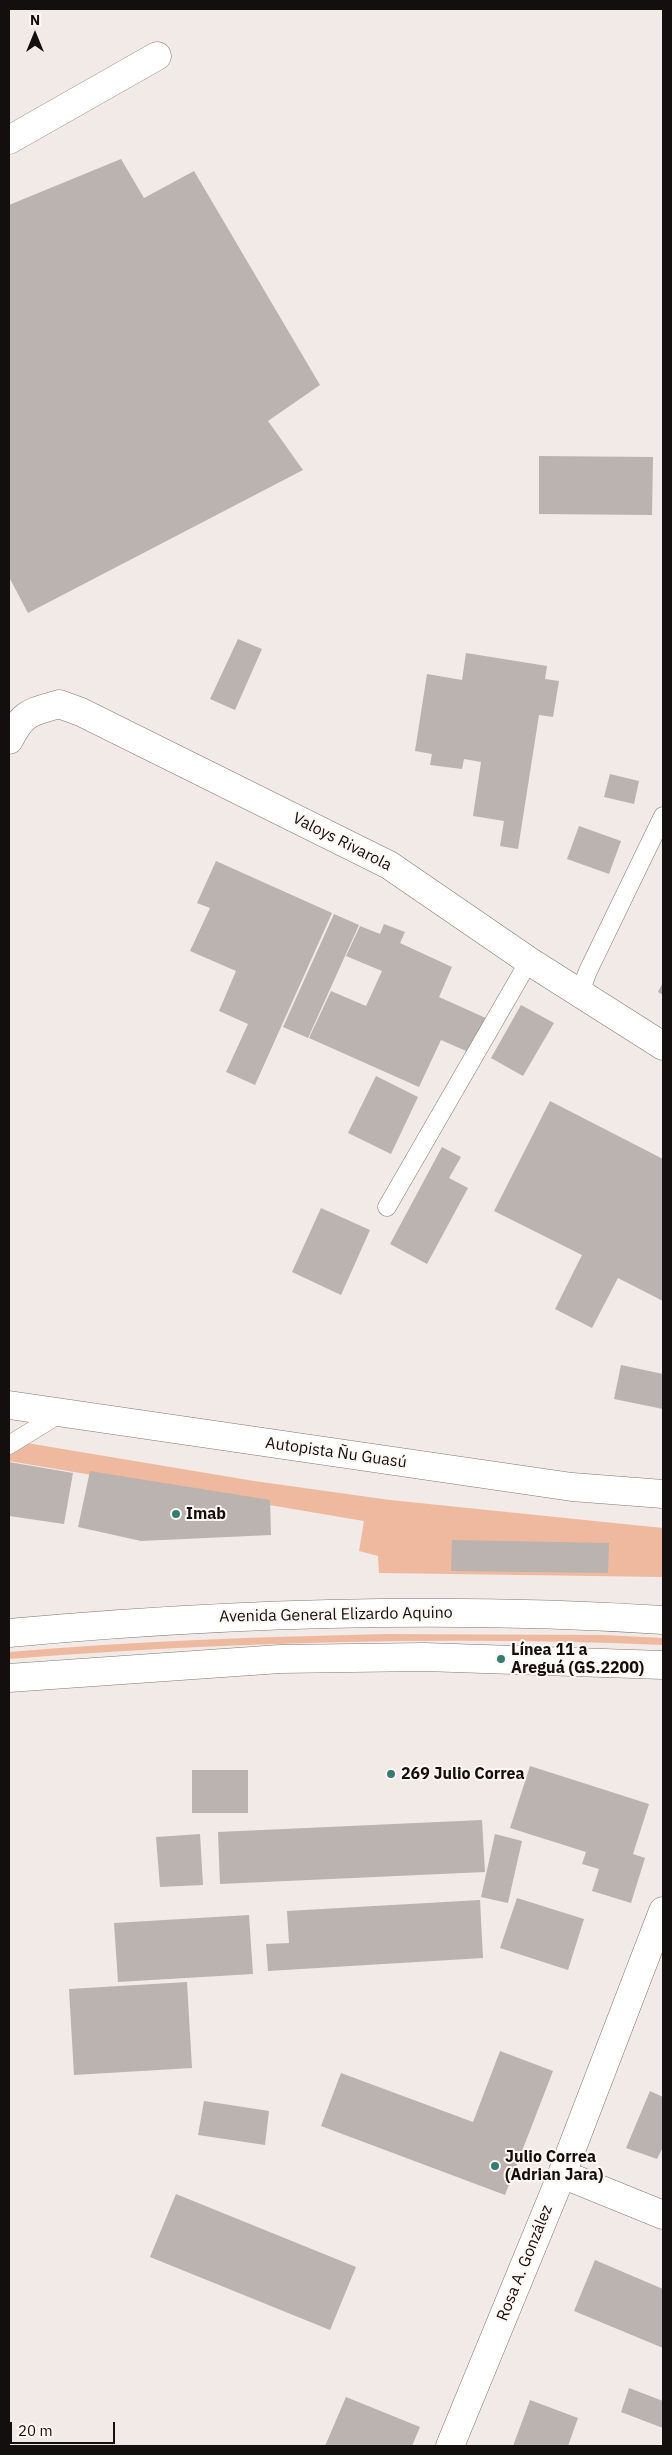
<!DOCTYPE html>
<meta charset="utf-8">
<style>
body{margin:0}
#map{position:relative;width:672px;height:2455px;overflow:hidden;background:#f2eae6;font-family:"IBM Plex Sans",sans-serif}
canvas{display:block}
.frame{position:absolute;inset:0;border:10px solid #120f0e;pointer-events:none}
.north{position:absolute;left:10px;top:10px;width:50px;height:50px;-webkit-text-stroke:4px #fff7f3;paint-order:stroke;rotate:0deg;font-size:14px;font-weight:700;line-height:20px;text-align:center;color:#120f0e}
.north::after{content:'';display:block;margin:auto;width:18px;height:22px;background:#120f0e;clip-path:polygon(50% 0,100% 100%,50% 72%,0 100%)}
.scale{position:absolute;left:10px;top:2422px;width:105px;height:22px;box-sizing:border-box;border:2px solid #120f0e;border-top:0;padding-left:6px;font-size:15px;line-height:18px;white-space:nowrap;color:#120f0e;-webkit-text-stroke:4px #fff7f3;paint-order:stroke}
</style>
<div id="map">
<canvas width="672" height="2455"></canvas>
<div class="frame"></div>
<div class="north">N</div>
<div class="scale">20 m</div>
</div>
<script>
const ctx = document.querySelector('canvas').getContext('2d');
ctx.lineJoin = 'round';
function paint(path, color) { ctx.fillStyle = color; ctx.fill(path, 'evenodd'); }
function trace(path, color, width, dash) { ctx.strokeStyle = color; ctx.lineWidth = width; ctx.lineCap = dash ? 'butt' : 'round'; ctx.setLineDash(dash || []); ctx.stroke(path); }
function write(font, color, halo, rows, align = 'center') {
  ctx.font = font + ' "IBM Plex Sans",sans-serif'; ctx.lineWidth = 4; ctx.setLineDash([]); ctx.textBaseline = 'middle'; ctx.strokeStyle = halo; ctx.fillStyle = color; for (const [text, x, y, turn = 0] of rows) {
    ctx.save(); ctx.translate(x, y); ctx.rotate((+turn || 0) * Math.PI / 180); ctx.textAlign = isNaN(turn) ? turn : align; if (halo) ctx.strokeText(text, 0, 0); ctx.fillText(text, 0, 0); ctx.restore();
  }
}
const green = new Path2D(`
 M9,1440L254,1481L390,1500L663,1528V1577L379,1573L378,1556L359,1551L364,1521L9,1461Z
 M387,1634L604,1635L663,1638V1645C445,1636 226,1642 9,1659V1652C135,1641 260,1637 387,1634Z`);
const building = new Path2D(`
 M121,159L144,198L194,171L320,385L268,421L303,470L28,613L9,577V205Z
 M539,456L653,457L652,515L539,514Z
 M238,639L262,649L235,710L210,699Z
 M466,653L547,666L545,679L559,681L553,717L539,715L518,849L500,846L504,821L473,816L481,762L464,759L462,769L430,765L432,754L415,751L427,674L462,680Z
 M610,774L639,781L634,804L604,797Z
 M579,826L621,841L609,874L567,859Z
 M216,861L332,913L255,1085L226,1072L248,1024L219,1011L236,971L190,951L210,908L197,903Z
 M334,914L359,925L308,1038L283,1027Z
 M384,924L405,932L400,943L452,967L439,997L488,1019L473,1054L441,1040L419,1087L309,1038L331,991L366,1006L382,971L346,956L360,926L380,934Z
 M663,982V995L658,992Z
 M521,1005L554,1023L523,1076L491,1058Z
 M376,1076L418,1097L391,1154L348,1133Z
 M550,1101L663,1159V1301L618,1278L592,1328L555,1309L582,1255L494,1211Z
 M442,1147L461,1157L449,1178L468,1188L427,1264L390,1244Z
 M321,1208L370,1230L341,1295L292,1272Z
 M621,1365L663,1374V1409L614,1399Z
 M9,1462L73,1473L64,1524L9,1516Z
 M90,1471L270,1500L271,1535L141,1541L78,1527Z
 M452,1540L609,1543L608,1573L451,1571Z
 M530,1766L649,1804L633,1854L645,1858L631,1903L592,1891L599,1869L582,1864L586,1852L510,1828Z
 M192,1770H248V1813H192Z
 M482,1820L485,1872L220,1884L218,1832Z
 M200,1834L203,1885L160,1887L156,1837Z
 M495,1834L522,1841L508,1903L481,1897Z
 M517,1898L584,1919L568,1970L500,1948Z
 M480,1900L483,1958L268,1971L266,1944L289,1943L287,1911Z
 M249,1915L253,1974L118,1982L114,1923Z
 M187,1982L192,2068L74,2075L69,1989Z
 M500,2051L553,2071L505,2195L321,2126L341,2073L473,2122Z
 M650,2091L663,2097V2147L657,2159L626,2148Z
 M204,2101L269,2111L265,2145L198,2135Z
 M176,2194L356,2267L330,2330L150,2257Z
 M595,2260L663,2289V2348L574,2311Z
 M629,2388L663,2401V2428L621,2412Z
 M346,2397L420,2427L412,2446H325Z
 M530,2400L578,2418L568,2446H513Z`);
const lane = new Path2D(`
 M580,992L588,971L663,816
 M387,1207L529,961
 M9,1445L61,1413`);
const street = new Path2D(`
 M9,140L157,56
 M562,2174L663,2215
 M450,2446L562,2174L663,1911`);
const secondary = new Path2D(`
 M9,740C24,711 30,713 59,704L81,712L389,865L529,961L663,1046`);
const primary = new Path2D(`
 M9,1633C227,1613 445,1606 663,1620
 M9,1678L280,1659L424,1657L663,1665`);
const highway = new Path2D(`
 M9,1405L572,1487L663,1494`);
const markers = [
 [176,1514,5,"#377c72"],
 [501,1659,5,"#377c72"],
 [391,1774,5,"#377c72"],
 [495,2166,5,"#377c72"]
];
const streetNames = [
 ["Valoys Rivarola",342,842,27],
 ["Autopista Ñu Guasú",336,1453,8],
 ["Avenida General Elizardo Aquino",336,1615,-1],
 ["Rosa A. González",525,2263,-68]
];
const poiNames = [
 ["Imab",186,1514],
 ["Línea 11 a",511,1650],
 ["Areguá (GS.2200)",511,1668],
 ["269 Julio Correa",401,1774],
 ["Julio Correa",505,2157],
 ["(Adrian Jara)",505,2175]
];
paint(green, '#efb9a0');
paint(building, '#bab3af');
trace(lane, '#7f7874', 19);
trace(street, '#7f7874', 29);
trace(secondary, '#7f7874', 29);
trace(primary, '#7f7874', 29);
trace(highway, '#7f7874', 29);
trace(lane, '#fff', 18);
trace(street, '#fff', 28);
trace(secondary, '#fff', 28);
trace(primary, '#fff', 28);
trace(highway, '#fff', 28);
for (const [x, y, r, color] of markers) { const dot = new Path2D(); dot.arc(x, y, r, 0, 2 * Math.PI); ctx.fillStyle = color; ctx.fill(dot); trace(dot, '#fff7f3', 2); }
write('16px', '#120f0e', '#fff7f3', streetNames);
write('bold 16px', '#120f0e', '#fff7f3', poiNames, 'left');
</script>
